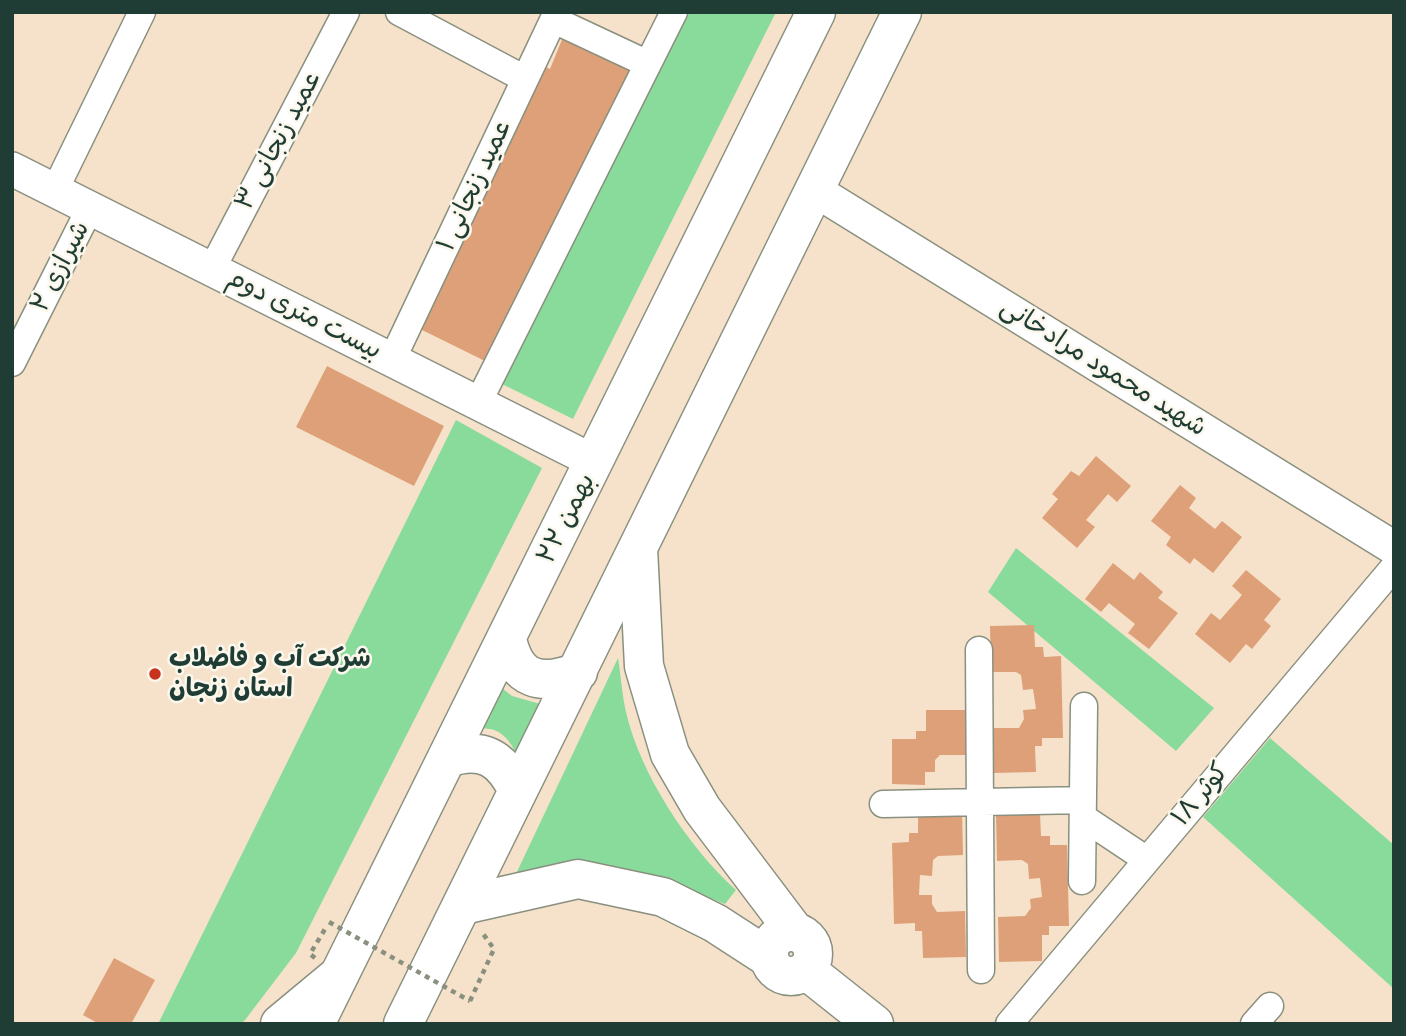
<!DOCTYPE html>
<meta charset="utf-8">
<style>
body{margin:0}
#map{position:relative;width:1406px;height:1036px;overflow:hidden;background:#f6e2ca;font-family:Itim,sans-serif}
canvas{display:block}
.frame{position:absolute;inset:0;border:14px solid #1f3d34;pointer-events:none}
</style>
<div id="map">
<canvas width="1406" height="1036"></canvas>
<div class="frame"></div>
</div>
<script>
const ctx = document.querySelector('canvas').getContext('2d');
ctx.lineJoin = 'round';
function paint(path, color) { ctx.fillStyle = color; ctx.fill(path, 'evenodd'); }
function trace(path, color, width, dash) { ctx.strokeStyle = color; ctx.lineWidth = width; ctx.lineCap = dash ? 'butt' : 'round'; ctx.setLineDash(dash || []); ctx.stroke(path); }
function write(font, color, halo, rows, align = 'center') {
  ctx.font = font + ' Itim,"Playpen Sans Arabic",sans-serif'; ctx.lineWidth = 5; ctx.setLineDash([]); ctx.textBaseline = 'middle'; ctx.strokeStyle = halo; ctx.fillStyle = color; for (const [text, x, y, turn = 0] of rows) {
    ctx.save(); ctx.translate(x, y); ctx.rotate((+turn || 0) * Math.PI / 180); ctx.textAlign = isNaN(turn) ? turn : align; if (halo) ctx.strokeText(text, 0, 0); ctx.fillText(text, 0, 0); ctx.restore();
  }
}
const green = new Path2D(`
 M687,12H776L573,419L502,384Z
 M456,420L542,468L296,953L245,1020L240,1024H158Z
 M1016,548L1214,708L1176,751L988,592Z
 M618,658C621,676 622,695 626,712C640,774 689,848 736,890L725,904L661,879L620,868L559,865L515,876Z
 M498,685L512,696L544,705L517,755C508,736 496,724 474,730Z
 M1270,738L1394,845V989L1203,817Z`);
const building = new Path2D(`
 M563,37L634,71L485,361L416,327L540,64L550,69Z
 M327,366L444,426L414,486L296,427Z
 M1096,456L1131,486L1117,502L1108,494L1086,520L1095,527L1077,548L1042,518L1058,499L1052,494L1071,471L1079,476Z
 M1180,485L1196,498L1189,508L1215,529L1222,521L1242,537L1213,573L1194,558L1190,564L1166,545L1171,537L1151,521Z
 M1113,563L1134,580L1140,572L1163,592L1158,598L1178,613L1149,649L1128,633L1135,624L1109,603L1101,612L1085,599Z
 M1246,570L1281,599L1264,620L1271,626L1252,649L1246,644L1230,663L1195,634L1211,613L1220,620L1242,595L1232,586Z
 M1034,625L1035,647H1043L1044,657L1061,656L1063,738H1042V746H1035L1036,772L992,773L991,728H1019L1024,719L1023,710L1036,709L1033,689L1023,690L1021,675L1016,672H991L990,626Z
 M926,710H967V755H940L935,760V772H925V785L892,784V739H916V731H926Z
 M962,809L963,855L938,856L933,860L932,876L920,875L919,895H932V904L937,912L965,911L966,957L923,958L922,931H915V923L894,924L892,843L909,842V833H918V810Z
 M1040,813L1041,836H1050V845H1067L1069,926H1049V935H1042V961L999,962L998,917L1025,916L1031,908L1030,899L1042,897L1040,878L1029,879L1028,864L1022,860L997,861L996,815Z
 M114,958L155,980L131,1024H99L83,1015Z`);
const path = new Path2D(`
 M315,958L310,954L325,929
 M470,1001L494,949L481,931`);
const minor = new Path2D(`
 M399,12L525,79
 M554,20L648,64
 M55,190L142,12
 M212,269L346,12
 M392,360L557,12
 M12,363L90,208
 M478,403L674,12
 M979,650L981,970
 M883,804L1083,800
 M1084,818L1147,860
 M1082,881L1084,706
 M1009,1024L1394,567
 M1254,1024L1270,1006`);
const tertiary = new Path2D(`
 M12,169L595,462
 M813,189L1394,548`);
const secondary = new Path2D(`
 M638,549L644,666L670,754L702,809L795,932
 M463,905L578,879L663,897L715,923L769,958
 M769 954a22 22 0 1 1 44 0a22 22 0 1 1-44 0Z
 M806,970L874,1024
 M280,1024L339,975`);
const trunk = new Path2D(`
 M507,639C516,681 541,686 578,672
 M447,758C483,746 502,758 518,791
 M315,1024L816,12
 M403,1024L902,12`);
const pathBridge = new Path2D(`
 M329,922L470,1001`);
const markers = [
 [155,674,7,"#c8321e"]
];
const streetNames = [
 ["عمید زنجانی ۳",279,141,-62],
 ["عمید زنجانی ۱",475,186,-65],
 ["شیرازی ۲",61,267,-63],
 ["بیست متری دوم",304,315,27],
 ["شهید محمود مرادخانی",1103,368,32],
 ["۲۲ بهمن",567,519,-63],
 ["کوثر ۱۸",1201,795,-50]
];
const poiNames = [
 ["شرکت آب و فاضلاب",169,659],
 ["استان زنجان",169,689]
];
paint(green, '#88db9b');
paint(building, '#dea078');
trace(minor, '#8a907f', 29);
trace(tertiary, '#8a907f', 36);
trace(secondary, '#8a907f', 41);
trace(trunk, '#8a907f', 41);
trace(path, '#8a907f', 4.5, [5, 5]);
trace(minor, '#fff', 26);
trace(tertiary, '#fff', 33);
trace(secondary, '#fff', 38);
trace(trunk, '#fff', 38);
trace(pathBridge, '#8a907f', 4.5, [5, 5]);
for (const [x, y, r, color] of markers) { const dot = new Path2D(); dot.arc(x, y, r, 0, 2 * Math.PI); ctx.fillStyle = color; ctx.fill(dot); trace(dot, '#fbf7ec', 2.5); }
write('26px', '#1f3d34', '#fbf7ec', streetNames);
write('bold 26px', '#1f3d34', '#fbf7ec', poiNames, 'left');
</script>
